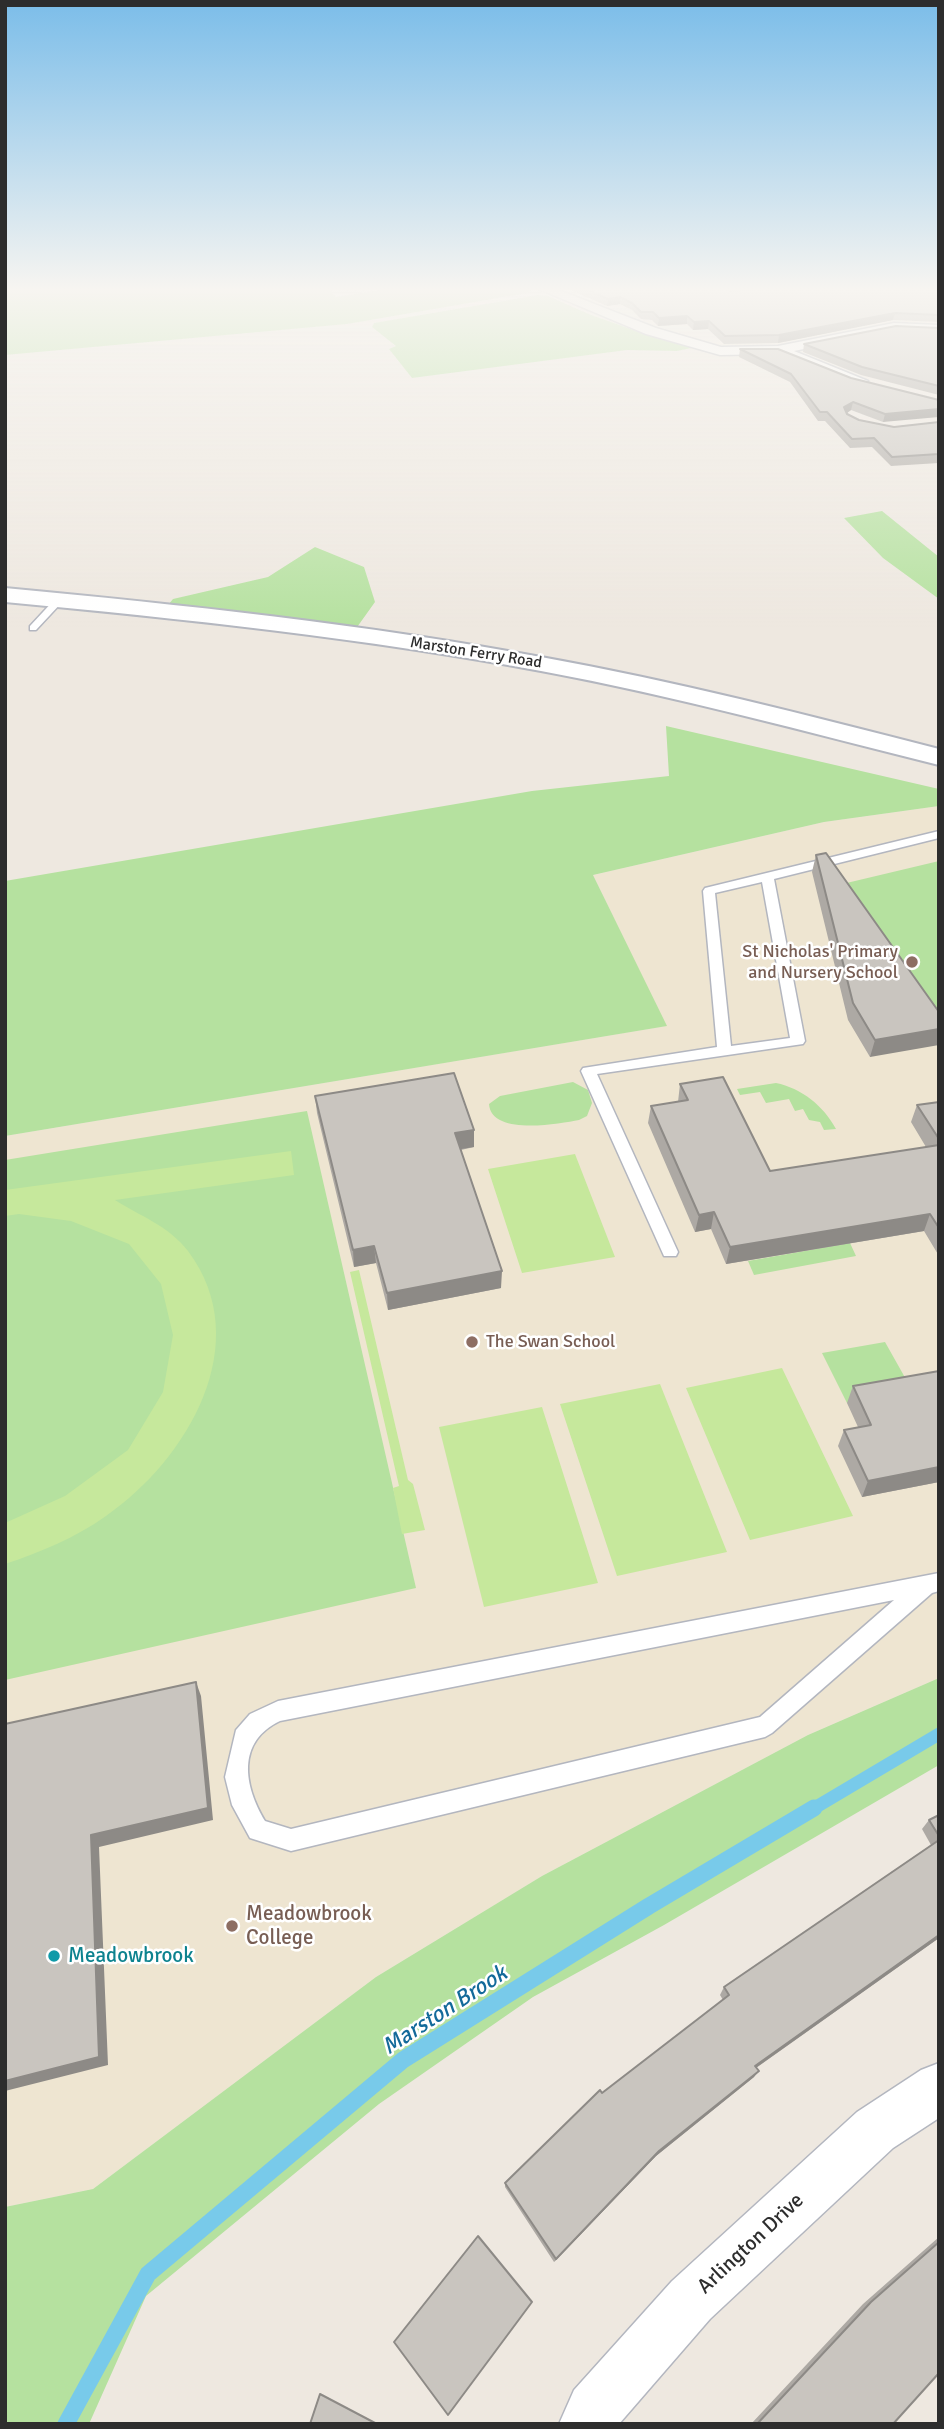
<!DOCTYPE html>
<style>
body{margin:0}
#map{position:relative;width:944px;height:2429px;overflow:hidden;background:#eee8e0;font-family:Signika,sans-serif}
canvas{display:block}
.frame{position:absolute;inset:0;border:7px solid #2d2d2d;pointer-events:none}
</style>
<div id="map">
<canvas width="944" height="2429"></canvas>
<div class="frame"></div>
</div>
<script>
const ctx = document.querySelector('canvas').getContext('2d');
ctx.lineJoin = 'round';
function paint(path, color) { ctx.fillStyle = color; ctx.fill(path, 'evenodd'); }
function trace(path, color, width, dash) { ctx.strokeStyle = color; ctx.lineWidth = width; ctx.lineCap = dash ? 'butt' : 'round'; ctx.setLineDash(dash || []); ctx.stroke(path); }
function write(font, color, halo, rows, align = 'center') {
  ctx.font = font + ' Signika,sans-serif'; ctx.lineWidth = 5; ctx.setLineDash([]); ctx.textBaseline = 'middle'; ctx.strokeStyle = halo; ctx.fillStyle = color; for (const [text, x, y, turn = 0] of rows) {
    ctx.save(); ctx.translate(x, y); ctx.rotate((+turn || 0) * Math.PI / 180); ctx.textAlign = isNaN(turn) ? turn : align; if (halo) ctx.strokeText(text, 0, 0); ctx.fillText(text, 0, 0); ctx.restore();
  }
}
const education = new Path2D(`
 M939,806V1678L808,1735L542,1876L376,1977L93,2189L5,2207V1136L666,1026L593,875L824,822Z`);
const green = new Path2D(`
 M5,289H328L336,297L387,289H533L527,293L347,324L5,355Z
 M538,295L548,296L591,315L651,336L656,333L701,346L677,351L627,350L412,378L389,349L396,346L372,327L374,323Z
 M882,511L939,557V599L883,558L844,518Z
 M315,547L364,567L375,602L355,630L168,605L173,599L268,577Z
 M666,726L939,789V806L824,822L593,875L667,1026L5,1136V881L532,791L669,776Z
 M939,861V1037L834,886Z
 M573,1082L588,1090L592,1103L587,1116L579,1120C558,1124 491,1136 489,1104L500,1096Z
 M776,1083C801,1088 824,1106 836,1129L824,1130L820,1122L809,1120L803,1109L795,1111L789,1099L766,1103L760,1092L740,1095L737,1089Z
 M307,1111L416,1588L5,1680V1160Z
 M850,1243L856,1256L754,1275L748,1261Z
 M885,1342L912,1390L847,1403L822,1353Z
 M939,1678V1765L664,1925L533,1997L379,2104L146,2296L89,2424H5V2207L93,2189L376,1977L542,1876L808,1735Z`);
const pitch = new Path2D(`
 M291,1151L294,1175L115,1200C140,1216 169,1226 188,1251C257,1343 187,1460 106,1516C75,1538 41,1552 5,1564V1523L65,1496L128,1450L163,1392L173,1335L161,1284L129,1244L71,1221L19,1214L5,1216V1190Z
 M575,1154L615,1257L522,1273L488,1169Z
 M359,1270L408,1480L413,1484L425,1530L402,1534L393,1488L399,1486L350,1272Z
 M782,1368L853,1516L750,1540L686,1388Z
 M660,1384L727,1552L617,1576L560,1404Z
 M542,1407L598,1583L484,1607L439,1427Z`);
const streamFar1 = new Path2D(`
 M811,1810L939,1734`);
const stream = new Path2D(`
 M66,2424L148,2274L403,2060L649,1906L814,1808`);
const service = new Path2D(`
 M56,598L64,600L36,630H30V626Z
 M939,831V838L774,879L805,1041L803,1044L597,1074L678,1252L676,1256H664L581,1071L583,1068L717,1047L703,891L705,888ZM762,882L790,1038L731,1046L715,893Z
 M939,1573V1591L932,1593L772,1733L765,1737L291,1851L250,1838L232,1805L225,1777L236,1730L250,1714L278,1701ZM894,1600L760,1717L291,1829L265,1821C244,1786 236,1742 280,1721Z`);
const minor = new Path2D(`
 M539,289H556L656,328L721,347L778,346L894,323L939,325V333L894,331L794,351L868,381V387L863,388L777,354L720,355L646,334Z
 M939,2063V2118L893,2148L710,2319L619,2424H559L574,2390L672,2281L857,2112L921,2070Z`);
const secondary = new Path2D(`
 M5,588C185,605 364,624 541,657C675,681 807,715 939,749V765C807,732 675,696 541,671C364,638 185,619 5,602Z`);
const wall = new Path2D(`
 M569,289H735V291L745,289H939V322L893,320L778,343L724,344L708,329L693,330L687,324L658,326L652,320L641,319L632,310L620,304L607,306Z
 M939,328V395L861,375L803,352L804,344Z
 M740,349L851,378L939,400L883,422L851,410L847,413L859,420L894,427L939,422V463L891,466L872,447L850,448L825,421H818L790,382L739,357Z
 M816,855L939,1012L870,1057L848,1020L812,872Z
 M680,1084L770,1171L926,1147L911,1122L917,1105L939,1102V1256L924,1231L726,1264L711,1229L695,1232L648,1123L651,1106L678,1102Z
 M315,1096L474,1130V1147L461,1150L501,1288L388,1310L376,1263L354,1267L317,1113Z
 M939,1371V1482L862,1497L838,1446L844,1430L858,1427L847,1403L853,1386Z
 M939,1815V1938L756,2068L754,2077L656,2156L554,2262L505,2187V2183L602,2093L723,2000L720,1995L724,1987L931,1845L922,1829L929,1820Z
 M939,2237V2373L893,2424H751L863,2304Z`);
const shadedWall = new Path2D(`
 M620,297V304L607,306L608,299Z
 M895,313L893,320L778,343L779,335Z
 M687,316V324L658,326L659,318Z
 M709,321L708,329L693,330L694,322Z
 M853,402L851,410L843,416L844,407Z
 M939,409V417L883,422L885,414Z
 M939,1029V1045L870,1057L875,1040Z
 M474,1130V1147L455,1150V1133Z
 M714,1212L711,1229L695,1232L699,1215Z
 M930,1214L924,1231L726,1264L730,1247Z
 M374,1246L376,1263L354,1267L353,1250Z
 M502,1271L501,1288L388,1310L387,1293Z
 M939,1467V1482L862,1497L868,1481Z
 M196,1682L201,1696L213,1820L99,1847L108,2065L5,2091V2081L91,1835Z
 M939,1935V1938L750,2072L755,2066Z
 M759,2071L754,2077L656,2156L554,2262L556,2259L659,2151Z`);
const building = new Path2D(`
 M586,289H730V291L751,289H939V315L895,313L779,335L725,336L709,321L694,322L687,316L659,318L653,312H641L632,303L620,297L608,299Z
 M896,326L939,328V386L862,367L804,344Z
 M740,349H778L851,378L939,400V409L885,414L853,402L844,407L847,414L859,420L894,427L939,422V454L892,457L874,438L852,439L827,412H820L791,374Z
 M826,853L939,1012V1029L875,1040L853,1003L816,855Z
 M454,1073L474,1130L455,1133L502,1271L387,1293L374,1246L353,1250L315,1096Z
 M723,1077L770,1171L939,1145V1228L930,1214L730,1247L714,1212L699,1215L651,1106L688,1100L680,1084Z
 M939,1102V1139L917,1105Z
 M939,1371V1467L868,1481L844,1430L871,1425L853,1386Z
 M196,1682L208,1808L91,1835L99,2057L5,2081V1724Z
 M939,1815V1836L929,1820Z
 M939,1840V1935L755,2066L759,2071L659,2151L556,2259L505,2183L600,2090L602,2093L729,1995L724,1987Z
 M478,2236L532,2302L448,2415L394,2342Z
 M939,2242V2373L893,2424H757L871,2302Z
 M320,2394L377,2424H310Z`);
const markers = [
 [912,962,7,"#8d6e63"],
 [472,1342,7,"#8d6e63"],
 [232,1926,7,"#8d6e63"],
 [54,1956,7,"#0f9aa8"]
];
const farStreetnames = [
 ["Marston Ferry Road",476,653,9]
];
const educationNames = [
 ["St Nicholas' Primary",898,952],
 ["and Nursery School",898,973],
 ["The Swan School",486,1342,"left"]
];
const nearEducationnames = [
 ["Meadowbrook",246,1914],
 ["College",246,1938]
];
const nearCulturenames = [
 ["Meadowbrook",68,1956]
];
const nearStreetnames = [
 ["Arlington Drive",751,2244,-43]
];
const nearWaternames = [
 ["Marston Brook",445,2011,-33]
];
paint(education, '#eee5d1');
paint(green, '#b5e19f');
paint(pitch, '#c6e89c');
trace(streamFar1, '#78caea', 13);
trace(stream, '#78caea', 17);
trace(service, '#b3b6bf', 3);
trace(minor, '#b3b6bf', 3);
trace(secondary, '#b3b6bf', 4);
paint(service, '#fff');
paint(minor, '#fff');
paint(secondary, '#fff');
paint(wall, '#ada9a4');
paint(shadedWall, '#8d8a86');
paint(building, '#c9c5bf');
trace(building, '#8d8a86', 2);
const sky = ctx.createLinearGradient(0, 0, 0, 629);
sky.addColorStop(0, '#7bbde9');
sky.addColorStop(0.46, '#f7f5f1');
sky.addColorStop(1, '#f7f5f100');
ctx.fillStyle = sky;
ctx.fillRect(0, 0, 944, 629);
for (const [x, y, r, color] of markers) { const dot = new Path2D(); dot.arc(x, y, r, 0, 2 * Math.PI); ctx.fillStyle = color; ctx.fill(dot); trace(dot, '#fff', 2.5); }
write('16px', '#2d2d2d', '#fff', farStreetnames);
write('18px', '#785e54', '#fff', educationNames, 'right');
write('21px', '#785e54', '#fff', nearEducationnames, 'left');
write('21px', '#0d838f', '#fff', nearCulturenames, 'left');
write('21px', '#2d2d2d', '#fff', nearStreetnames);
write('italic 23px', '#136a9a', '#fff', nearWaternames);
</script>
